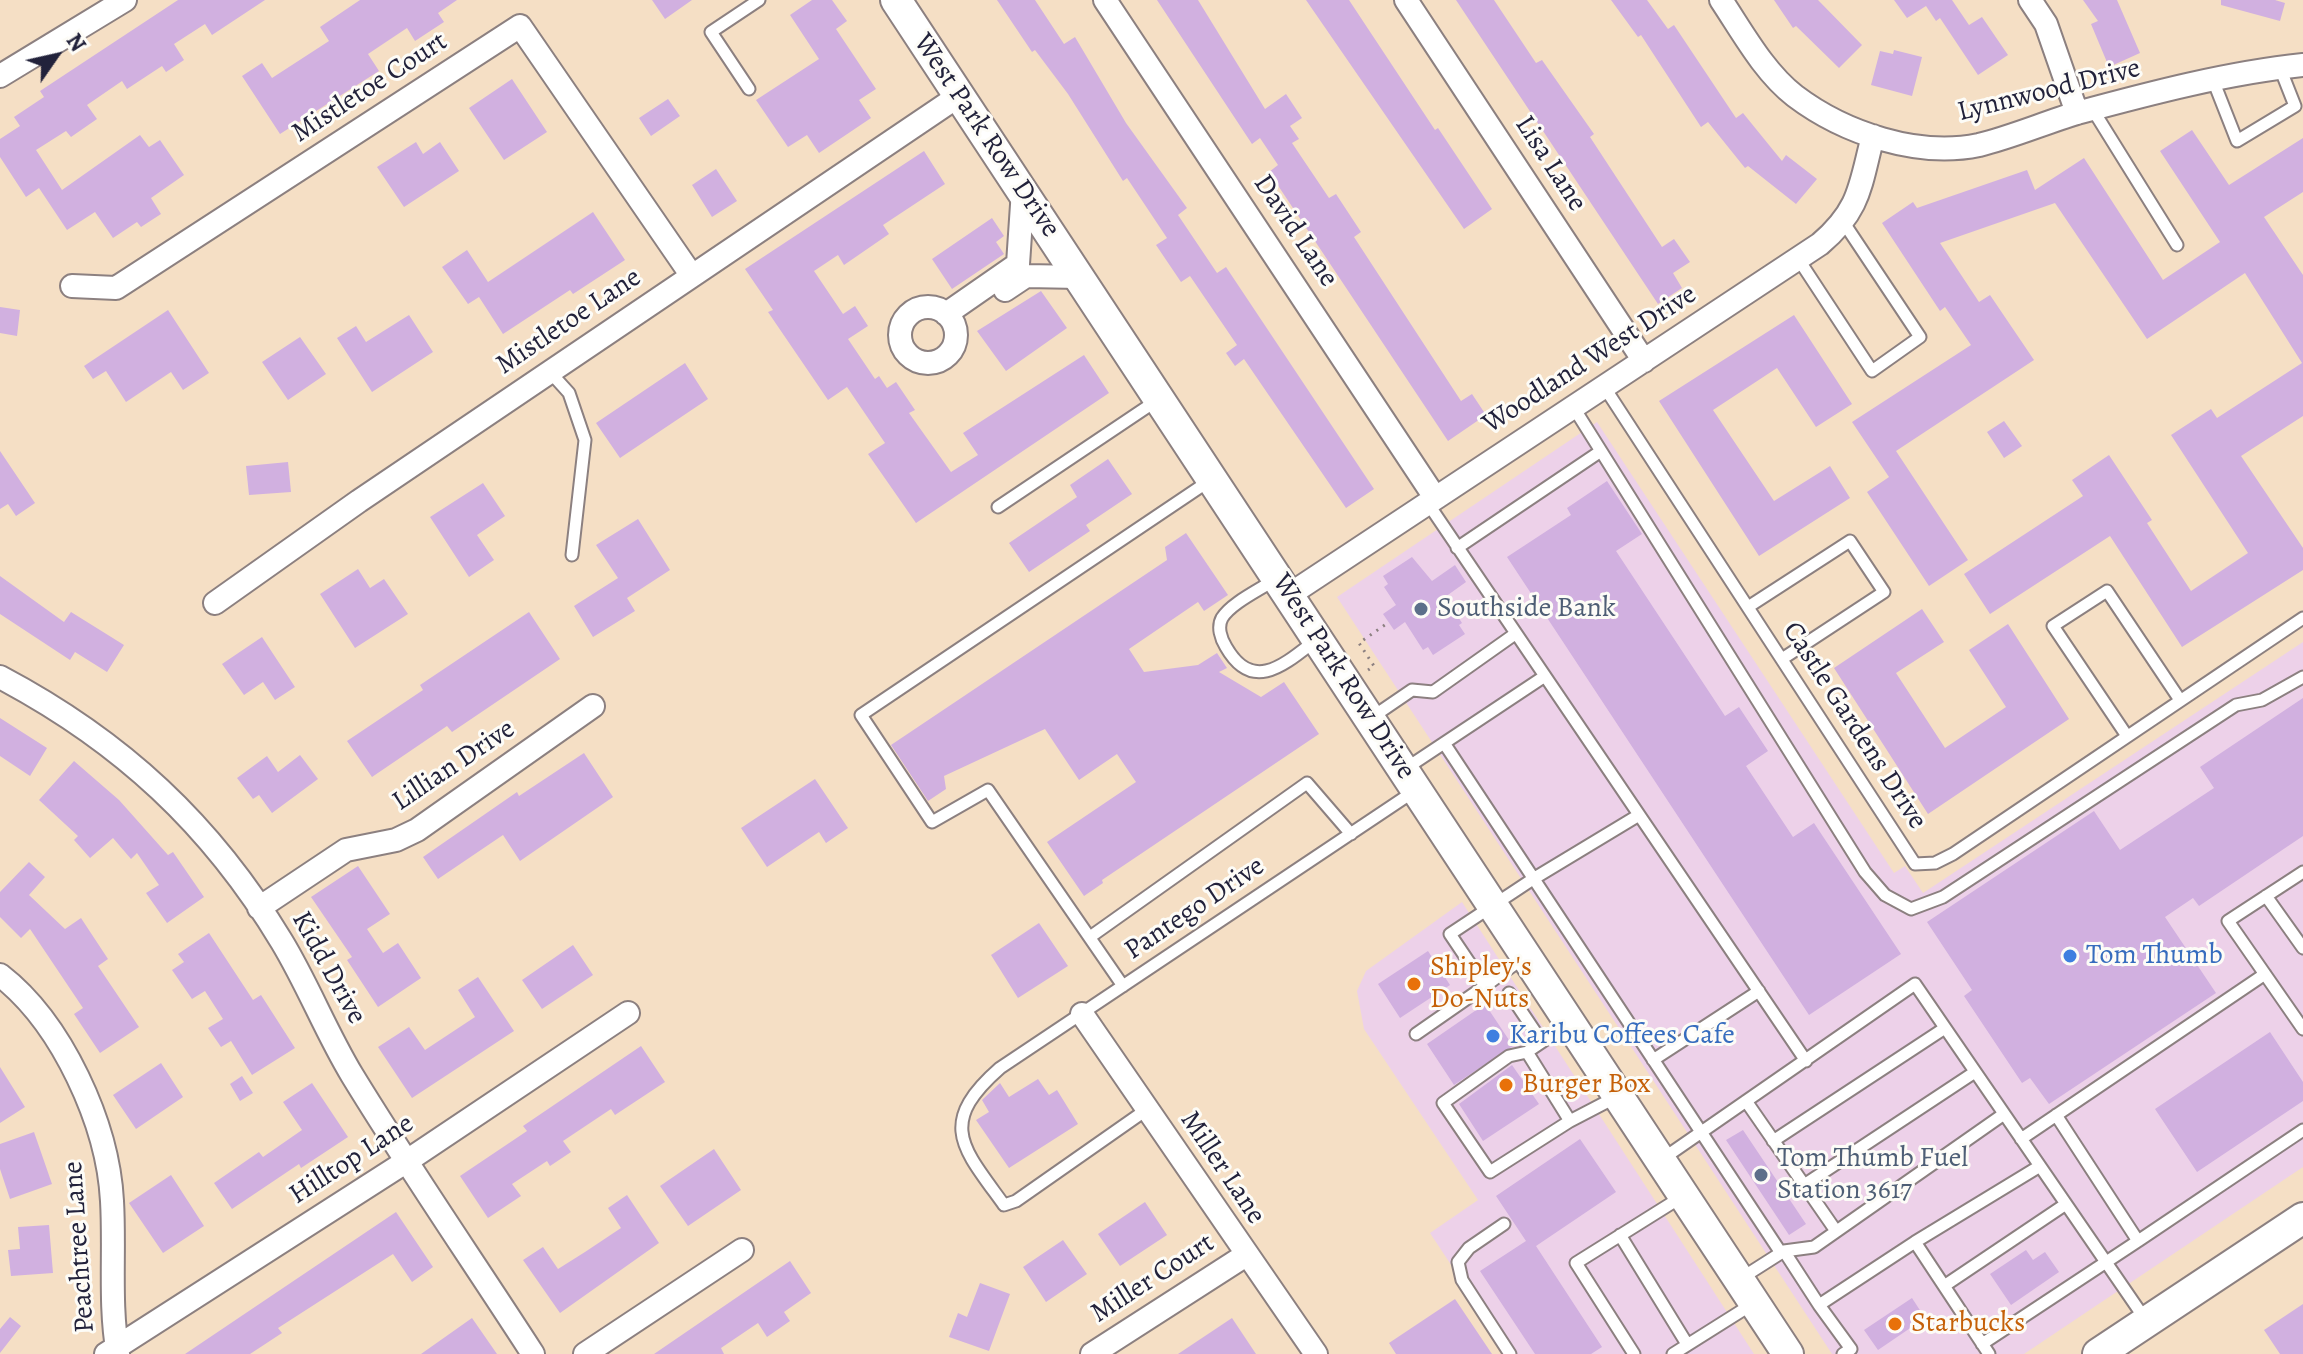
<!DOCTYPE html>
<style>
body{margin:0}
#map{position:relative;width:2303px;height:1354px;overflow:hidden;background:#f5dfc5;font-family:Alegreya,serif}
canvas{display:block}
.north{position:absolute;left:16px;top:16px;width:80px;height:80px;-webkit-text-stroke:6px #fdfcf7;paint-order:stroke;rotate:56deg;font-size:22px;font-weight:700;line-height:32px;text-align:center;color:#22223b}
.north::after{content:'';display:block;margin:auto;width:28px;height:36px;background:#22223b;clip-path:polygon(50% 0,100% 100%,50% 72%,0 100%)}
</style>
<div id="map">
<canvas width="2303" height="1354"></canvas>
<div class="north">N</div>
</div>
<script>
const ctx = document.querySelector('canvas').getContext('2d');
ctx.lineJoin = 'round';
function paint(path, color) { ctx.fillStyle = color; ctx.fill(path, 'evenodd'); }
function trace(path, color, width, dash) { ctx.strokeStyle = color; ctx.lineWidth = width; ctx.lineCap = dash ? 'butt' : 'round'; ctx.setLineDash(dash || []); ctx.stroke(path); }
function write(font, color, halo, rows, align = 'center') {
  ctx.font = font + ' Alegreya,serif'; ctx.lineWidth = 6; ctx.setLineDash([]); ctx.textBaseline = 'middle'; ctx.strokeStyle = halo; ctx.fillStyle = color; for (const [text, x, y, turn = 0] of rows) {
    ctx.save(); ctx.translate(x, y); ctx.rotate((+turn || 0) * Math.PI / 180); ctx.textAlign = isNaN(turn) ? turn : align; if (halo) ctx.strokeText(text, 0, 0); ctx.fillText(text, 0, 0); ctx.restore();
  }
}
const built = new Path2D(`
 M1597,422L1894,873L1905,866L1923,893L2303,642V1167L2024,1354H1832L1337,597Z
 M1462,902L1754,1354H1510L1430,1233L1478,1200L1364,1029L1357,991L1366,971Z`);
const building = new Path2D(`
 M178,0H265L212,35L205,24L174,44L184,60L166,72L162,66L127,89L122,81L87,105L97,119L71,137L66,131L36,150L62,190L140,135L149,147L160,140L184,175L151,198L161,214L141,227L137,222L113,238L95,212L67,230L39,188L26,197L0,157V139L20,126L14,117L44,97L40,91Z
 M360,0H457L438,13L444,22L415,41L407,28L368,54L379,71L280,134L242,76L262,63L272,78L329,41L320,27Z
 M652,0H692L665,19Z
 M812,0H832L847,21L836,29L876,89L859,100L871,118L819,153L807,135L788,147L756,100L819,59L790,15Z
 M997,0H1035L1064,44L1075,37L1126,123L1187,208L1178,215L1217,273L1226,267L1374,489L1346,508L1244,359L1235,366L1226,353L1237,345L1190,276L1181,282L1156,245L1167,238L1127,178L1123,181L1068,94L1035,50L1032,52Z
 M1157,0H1198L1265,109L1286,94L1302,118L1290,126L1299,139L1292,143L1329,198L1336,194L1361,232L1354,237L1461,401L1472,394L1486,415L1448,441L1269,172L1278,165L1260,138L1252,144Z
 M1306,0H1349L1435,130L1438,128L1492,209L1464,229Z
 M1456,0H1494L1536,63L1542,60L1594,134L1590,137L1662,247L1674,239L1690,262L1673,273L1682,288L1658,304Z
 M1611,0H1647L1668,29L1674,25L1736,118L1743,113L1782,161L1786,155L1817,179L1796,204L1748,166L1745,168L1708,122L1701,127L1641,35L1638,37Z
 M1774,0H1818L1862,45L1839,68L1796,26L1793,28Z
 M1894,0H1952L1969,25L1982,17L2008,55L1978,75L1940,18L1936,21L1926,6L1907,18Z
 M2083,0H2117L2140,53L2109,67L2091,24L2098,21Z
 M2221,0H2275L2285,3L2280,21L2221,5Z
 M1894,50L1922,57L1912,96L1871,85L1880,51L1893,54Z
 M512,79L547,132L504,160L469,108Z
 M668,99L680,116L651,136L639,118Z
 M2192,130L2229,185L2303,138V192L2264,217L2303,275V416L2241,456L2303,548V570L2182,647L2110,536L1990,614L1964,574L2083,496L2072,480L2109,455L2152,520L2147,523L2191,591L2248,553L2171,435L2211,409L2217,418L2302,363L2245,273L2147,339L2055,203L1940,243L1979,302L1990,295L2034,360L1896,451L1968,560L1929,586L1867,492L1889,477L1852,422L1971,345L1945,307L1940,311L1882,223L1913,202L1917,208L2027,170L2035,190L2084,158L2163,280L2220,242L2160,151Z
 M416,142L423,154L440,142L459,171L404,207L377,167Z
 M924,151L945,184L883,225L889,234L844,265L838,255L814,271L843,314L855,306L868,326L848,339L875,379L879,376L887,388L896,382L915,410L909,413L951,472L978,455L963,433L1084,355L1109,393L916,523L868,454L885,443L847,387L828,400L768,312L773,310L745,269Z
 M716,169L737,201L712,217L692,185Z
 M593,212L625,260L573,294L570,290L503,334L479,297L468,304L442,267L467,250L488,282Z
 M992,218L1004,236L996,242L1004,254L952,289L932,259Z
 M1041,291L1067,328L1006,371L977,331Z
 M0,307L20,310L17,336L0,333Z
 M168,310L209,373L183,390L171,372L126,402L106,371L93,379L84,366Z
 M409,315L433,352L372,392L337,338L356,326L366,342Z
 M1794,315L1852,404L1816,427L1777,368L1713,410L1774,501L1830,466L1850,498L1759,556L1659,401Z
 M300,337L326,374L288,400L262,362Z
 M685,363L708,399L620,458L596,423Z
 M2004,421L2022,446L2004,458L1987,432Z
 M0,451L35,503L16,516L8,504L0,509Z
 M1108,459L1132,494L1086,525L1090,531L1029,572L1009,543L1077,497L1070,485Z
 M288,462L291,492L249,495L246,466Z
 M1607,481L1642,534L1616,551L1725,716L1739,707L1768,751L1746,766L1793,837L1814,823L1901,954L1809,1015L1507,557L1571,515L1567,508Z
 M483,483L505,516L477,535L494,560L469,577L430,517Z
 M638,519L670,570L627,598L635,611L593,637L574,606L618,578L596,545Z
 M1186,533L1228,595L1204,611L1198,602L1129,649L1144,672L1198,665L1217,653L1227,668L1219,672L1261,697L1284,682L1319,734L1102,880L1103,883L1084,896L1047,842L1136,782L1117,754L1079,780L1045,729L944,776L946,789L928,801L891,745L1167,560L1165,547Z
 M1412,557L1432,581L1455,565L1466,582L1445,597L1462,623L1459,625L1465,634L1433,655L1428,647L1423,650L1405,622L1394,630L1383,614L1396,605L1384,587L1388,584L1383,576Z
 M358,569L370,588L384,579L408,614L355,648L320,594Z
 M0,576L64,622L71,612L124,645L107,672L75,652L70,660L0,614Z
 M1922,609L1944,642L1896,673L1945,748L2006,707L1969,650L2008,624L2069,719L1928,814L1834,668Z
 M529,612L560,659L452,732L447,726L372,777L347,741L423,690L420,685Z
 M262,637L295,687L275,700L263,682L244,695L222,664Z
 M2303,698V836L2199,906L2193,898L2165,917L2216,993L2049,1104L2030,1078L2022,1083L1964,996L1972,990L1927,922L2094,811L2120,850L2214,788L2200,767Z
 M0,718L47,748L30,776L0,756Z
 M584,753L613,797L520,861L503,835L438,879L423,857L517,792L519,796Z
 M300,755L318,779L272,813L259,795L253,799L237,778L267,756L278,772Z
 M74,761L119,800L168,855L173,852L204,897L167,923L146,893L159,885L137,853L131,859L113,838L90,858L74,840L78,836L39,800Z
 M815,779L848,828L826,843L819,832L767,867L741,828Z
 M29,862L45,877L29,895L65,929L81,918L108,959L98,966L139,1027L100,1053L74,1014L83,1008L30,929L21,938L0,917V892Z
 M358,866L390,914L367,929L383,953L398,943L421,978L378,1007L347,960L352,957L311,897Z
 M1039,923L1068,966L1018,998L991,955Z
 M209,933L253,1000L261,995L295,1048L252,1075L231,1041L221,1047L208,1028L223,1019L205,991L192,999L172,970L184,962L178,954Z
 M573,945L593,975L542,1009L522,980Z
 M1428,951L1450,985L1400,1018L1378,984Z
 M478,977L514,1031L412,1098L378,1047L409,1027L425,1050L475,1017L458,990Z
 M1485,1004L1513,1046L1454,1085L1427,1044Z
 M2270,1032L2303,1082V1101L2197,1172L2155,1109Z
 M641,1046L665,1082L615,1115L611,1109L563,1141L571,1152L550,1166L547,1161L512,1184L521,1196L488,1218L460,1176L527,1131L523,1126Z
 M161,1063L183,1097L136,1129L113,1095Z
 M1512,1065L1539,1104L1483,1141L1459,1104Z
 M0,1067L25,1107L0,1123Z
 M242,1076L253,1093L240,1101L230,1084Z
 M1038,1079L1049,1095L1057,1090L1078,1124L1009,1168L976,1120L989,1112L982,1100L1000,1083L1009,1097Z
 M312,1083L348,1137L301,1168L299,1164L232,1209L214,1183L259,1152L263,1157L302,1130L283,1102Z
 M1743,1130L1806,1224L1789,1235L1726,1140Z
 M34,1132L52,1184L10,1199L0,1169V1144Z
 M1580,1139L1616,1192L1536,1246L1602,1347L1591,1354H1535L1480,1271L1526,1241L1496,1196Z
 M714,1149L741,1190L688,1226L660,1186Z
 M171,1175L204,1226L163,1253L129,1203Z
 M627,1195L659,1243L560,1313L523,1260L543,1247L558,1269L585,1252L621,1228L608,1208Z
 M1145,1202L1167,1235L1120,1266L1098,1234Z
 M396,1212L433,1267L412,1282L393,1254L278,1328L282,1333L250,1354H185Z
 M49,1225L53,1273L11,1276L8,1250L20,1249L18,1227Z
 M1063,1240L1087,1274L1046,1302L1023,1267Z
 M2026,1250L2033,1260L2045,1252L2059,1272L2011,1305L1990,1274Z
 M790,1261L811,1293L784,1312L790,1321L767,1337L758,1323L721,1348L724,1354H654Z
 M980,1283L1010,1294L989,1351L949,1337L958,1313L967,1317Z
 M1912,1298L1925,1318L1878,1350L1864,1330Z
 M1455,1299L1492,1354H1396L1389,1343Z
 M2303,1304V1354H2280L2264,1330Z
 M10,1317L21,1326L0,1353V1329Z
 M472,1318L497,1354H421Z
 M1232,1318L1256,1354H1178Z`);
const path = new Path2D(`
 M1368,670L1374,666L1359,643L1389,622`);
const lane = new Path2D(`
 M2213,80L2237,141L2295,106L2280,68
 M749,89L711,32L759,0
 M2093,110L2177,245
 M1799,260L1872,371L1920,337L1844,223
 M550,372L569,393L585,440L572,555
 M1605,388L1915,864L1935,863L1953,854L2303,618
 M1574,408L1865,872L1885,895L1911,909L1943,897L2236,705L2262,700L2303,677
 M1427,502L1806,1061
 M998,507L1156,401
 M1457,548L1601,451
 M1277,578C1262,589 1232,602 1222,618C1217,627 1221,639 1226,647C1253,694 1285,664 1316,640
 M1748,607L1850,541L1884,592L1782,659
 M1371,718L1412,690L1433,692L1515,634
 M2127,736L2053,626L2107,591L2180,700
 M1444,743L1781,1253
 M1405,769L1545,676
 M2303,872L2228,921L2303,1029
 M2266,896L2303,948
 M1090,937L1307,783L1351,834
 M1123,986L988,790L932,822L861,715L1212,479
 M1485,986L1523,958
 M1509,993L1542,1042
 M1570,1023L1527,1052L1570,1121L1618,1096
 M1416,1034L1485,986L1450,934L1533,879L1639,815
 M1527,1052L1509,1056L1443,1103L1490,1172L1570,1121
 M1653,1060L1759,991
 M1746,1101L1836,1231
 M1146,1110L1016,1201L1004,1205C963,1148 936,1124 1000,1068L1416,790
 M2021,1139L2265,974
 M1773,1141L1945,1028
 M1661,1160L1915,984L2145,1319
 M1804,1185L1975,1072
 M1504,1224L1469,1248L1458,1262L1462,1280L1510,1354
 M1620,1235L1687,1344
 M2138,1241L2303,1130
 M1915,1242L2040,1166
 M1784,1251L1814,1247L2004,1114
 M1740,1279L1784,1251L1819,1305
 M1944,1286L2066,1204
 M1982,1344L2138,1241L2056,1115
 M1634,1354L1576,1263L1683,1196
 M1673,1354L1754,1303
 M1843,1354L1851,1349L1819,1305L1915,1242L1989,1354`);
const street = new Path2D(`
 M1105,0L1434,496
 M1406,0L1644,361
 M1721,0C1743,33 1764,72 1795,96C1844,133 1918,158 1979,145C2012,137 2044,123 2077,113C2151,93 2227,73 2303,65
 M2030,0L2046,24L2077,113
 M0,76L125,0
 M72,286L116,288L520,26L692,276
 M1005,290L1026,276L1080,277
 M900 335a28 28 0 1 1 56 0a28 28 0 1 1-56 0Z
 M946,314L1018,264L1023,190
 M1289,595L1820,244C1861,209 1860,185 1873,136
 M215,603L359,501L960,95
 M0,677C121,741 211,824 282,942C308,985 326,1032 352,1075C410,1170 473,1261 533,1354
 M259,908L346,850L396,840L417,830L593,706
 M0,975C62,1023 108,1124 112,1201C115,1251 109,1305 118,1354
 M1082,1014L1316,1354
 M106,1354L407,1161L628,1013
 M585,1354L742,1250
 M1092,1354L1246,1255`);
const secondary = new Path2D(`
 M896,0L1788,1354
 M2098,1354L2303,1218`);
const markers = [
 [1421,609,8,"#5c6f8a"],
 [2070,956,8,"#3f7fe0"],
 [1414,984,8,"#e8710a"],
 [1493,1036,8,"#3f7fe0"],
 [1506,1085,8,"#e8710a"],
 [1761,1175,8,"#5c6f8a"],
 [1895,1324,8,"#e8710a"]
];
const streetNames = [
 ["Mistletoe Court",370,88,-33],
 ["Lynnwood Drive",2049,91,-14],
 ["West Park Row Drive",986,136,56],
 ["Lisa Lane",1550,164,57],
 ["David Lane",1295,231,56],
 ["Mistletoe Lane",569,322,-34],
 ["Woodland West Drive",1590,360,-33],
 ["West Park Row Drive",1343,677,57],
 ["Castle Gardens Drive",1854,726,57],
 ["Lillian Drive",454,766,-34],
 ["Pantego Drive",1195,909,-34],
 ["Kidd Drive",328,968,61],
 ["Hilltop Lane",352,1160,-33],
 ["Miller Lane",1222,1168,56],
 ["Peachtree Lane",80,1247,-94],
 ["Miller Court",1153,1279,-33]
];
const serviceNames = [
 ["Southside Bank",1437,609],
 ["Tom Thumb Fuel",1777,1159],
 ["Station 3617",1777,1191]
];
const shopNames = [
 ["Tom Thumb",2086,956],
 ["Karibu Coffees Cafe",1509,1036]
];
const foodNames = [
 ["Shipley's",1430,968],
 ["Do-Nuts",1430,1000],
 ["Burger Box",1522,1085],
 ["Starbucks",1911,1324]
];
paint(built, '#edd1e9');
paint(building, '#d1b0e0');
trace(lane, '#8c8080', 15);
trace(street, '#8c8080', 26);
trace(secondary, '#8c8080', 34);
trace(path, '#8c8080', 3, [2, 6]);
trace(lane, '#fff', 11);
trace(street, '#fff', 22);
trace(secondary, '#fff', 30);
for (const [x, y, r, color] of markers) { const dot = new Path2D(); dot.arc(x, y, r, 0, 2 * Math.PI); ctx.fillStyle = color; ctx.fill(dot); trace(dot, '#fdfcf7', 3); }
write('28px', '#22223b', '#fdfcf7', streetNames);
write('28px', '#4e5e75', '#fdfcf7', serviceNames, 'left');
write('28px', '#366cbe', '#fdfcf7', shopNames, 'left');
write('28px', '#c56008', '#fdfcf7', foodNames, 'left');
</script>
